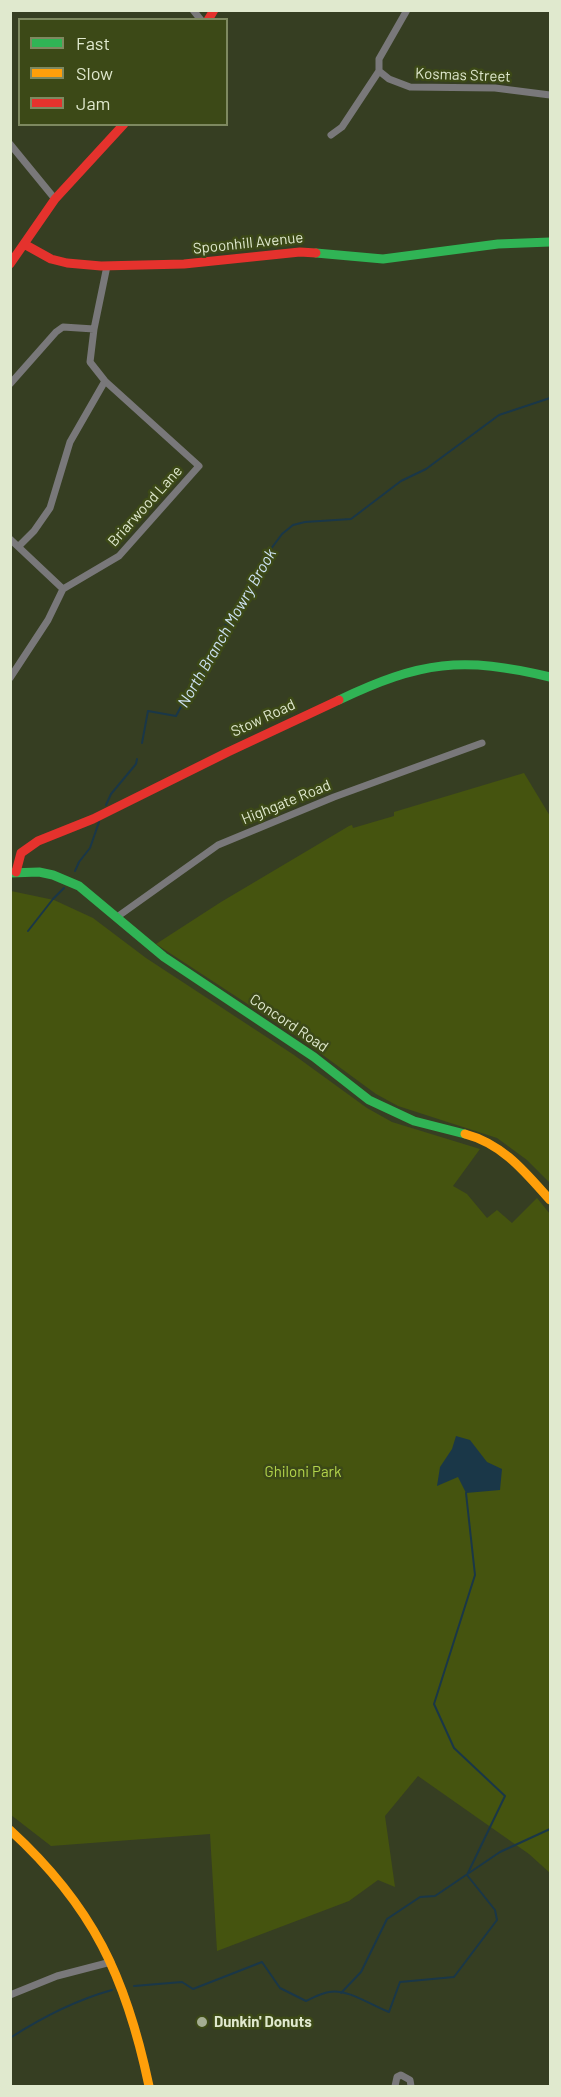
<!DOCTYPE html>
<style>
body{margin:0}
#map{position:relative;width:561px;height:2097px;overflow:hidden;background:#363e22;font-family:Barlow,sans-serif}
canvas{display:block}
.frame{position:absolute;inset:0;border:12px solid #e0e9ce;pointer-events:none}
.legend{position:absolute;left:18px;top:18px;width:210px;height:108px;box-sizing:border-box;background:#3c4917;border:2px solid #7e8960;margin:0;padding:8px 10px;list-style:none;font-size:18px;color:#e0e9ce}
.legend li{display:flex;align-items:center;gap:12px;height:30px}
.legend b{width:30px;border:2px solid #7e8960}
</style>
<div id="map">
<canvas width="561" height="2097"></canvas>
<div class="frame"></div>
<ul class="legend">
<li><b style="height:8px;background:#30b455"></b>Fast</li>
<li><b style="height:8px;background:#ff9f0a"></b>Slow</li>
<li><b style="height:8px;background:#e5322d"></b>Jam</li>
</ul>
</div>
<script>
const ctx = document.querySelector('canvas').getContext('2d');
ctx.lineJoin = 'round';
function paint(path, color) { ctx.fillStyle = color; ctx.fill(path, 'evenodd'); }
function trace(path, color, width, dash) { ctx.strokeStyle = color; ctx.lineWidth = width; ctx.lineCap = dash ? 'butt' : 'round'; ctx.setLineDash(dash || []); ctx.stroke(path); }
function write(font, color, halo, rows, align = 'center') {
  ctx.font = font + ' Barlow,sans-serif'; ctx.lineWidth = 5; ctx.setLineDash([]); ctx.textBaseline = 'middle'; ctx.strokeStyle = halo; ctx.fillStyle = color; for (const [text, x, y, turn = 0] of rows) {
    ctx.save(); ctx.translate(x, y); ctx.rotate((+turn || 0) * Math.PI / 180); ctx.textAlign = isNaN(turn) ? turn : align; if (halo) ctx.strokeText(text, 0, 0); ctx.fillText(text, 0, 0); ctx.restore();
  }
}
const green = new Path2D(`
 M524,773L550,816V1183L527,1160L497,1138L398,1106L376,1094L301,1039L156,944L221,902L349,826L352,825L353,828L394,816V812Z
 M11,891L54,900L93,918L146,958L294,1055L367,1108L392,1122L480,1149L453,1186L467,1194L487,1218L497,1210L512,1223L537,1198L550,1214V1873L529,1854L418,1776L385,1816L395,1887L378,1880L349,1901L217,1951L210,1834L51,1846L11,1815Z`);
const water = new Path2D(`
 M456,1436L470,1440L487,1462L502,1469L500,1490L466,1493L458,1477L437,1486L440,1467L452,1449Z`);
const stream = new Path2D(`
 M142,743L148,711L176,716L185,699L203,676L210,653L225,626L265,557L282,534L293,525L305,522L351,519L401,481L426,469L499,415L550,398
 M106,805L111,794L136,764L137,759
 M75,871L79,862L90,848L99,822
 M28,931L53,899L64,888
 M134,1986L182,1982L193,1989L262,1962L280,1988L306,2001C313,1998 321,1993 329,1992C347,1988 372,2006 389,2012L400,1982L454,1977L497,1920L495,1910L467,1875L505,1796L454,1748L434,1704L475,1575L466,1493
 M341,1993L361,1972L387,1919L420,1897L435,1896L500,1852L550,1829
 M10,2038C41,2018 76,2000 112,1990`);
const street = new Path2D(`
 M193,10L201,20
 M379,71L389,79L410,87L495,88L550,95
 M331,135L342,127L379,71V59L407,10
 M10,144L55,199
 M10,384L56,332L63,327L94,329
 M10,539L63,589L48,620L10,678
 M19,546L34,531L50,508L70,442L105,381
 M63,589L119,556L199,466L105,381L90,362L94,329L107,266
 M117,917L218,845L334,797L482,743
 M10,1995L57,1976L111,1962
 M395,2086L397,2077L401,2075L410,2080L411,2086`);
const fast = new Path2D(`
 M316,253L383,259L498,244L550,242
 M339,700C421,661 462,656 550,677
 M10,873L39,872L53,875L79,886L164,957L314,1057L369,1100L414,1121L465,1134`);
const slow = new Path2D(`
 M465,1134C503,1144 525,1172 550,1200
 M10,1830C93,1906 126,1977 149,2086`);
const jam = new Path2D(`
 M208,20L214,10
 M24,244L51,259L67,263L101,266L184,264L300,252L316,253
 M10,264L55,199L124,124
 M16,872L21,853L38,841L93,819L228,752L339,700`);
const markers = [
 [202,2022,6,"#a4ad92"]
];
const streetNames = [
 ["Kosmas Street",463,75,2],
 ["Spoonhill Avenue",248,243,-6],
 ["Briarwood Lane",145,506,-48],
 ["Stow Road",263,718,-25],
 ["Highgate Road",286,802,-22],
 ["Concord Road",289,1023,34]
];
const parkNames = [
 ["Ghiloni Park",303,1472]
];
const poiNames = [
 ["Dunkin' Donuts",214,2022]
];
const waterNames = [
 ["North Branch Mowry Brook",227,628,-60]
];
paint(green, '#45540f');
paint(water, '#1a3748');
trace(stream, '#1a3748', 2);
trace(street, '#79787a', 7);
trace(fast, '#30b455', 9);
trace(slow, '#ff9f0a', 9);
trace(jam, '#e5322d', 9);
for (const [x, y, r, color] of markers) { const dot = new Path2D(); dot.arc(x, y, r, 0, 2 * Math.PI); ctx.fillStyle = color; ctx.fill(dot); trace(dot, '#3c4917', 2); }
write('15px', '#e0e9ce', '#3c4917', streetNames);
write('15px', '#b3d44c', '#3c4917', parkNames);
write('bold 15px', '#e0e9ce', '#3c4917', poiNames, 'left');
write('italic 16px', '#cfe4f5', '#3c4917', waterNames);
</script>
